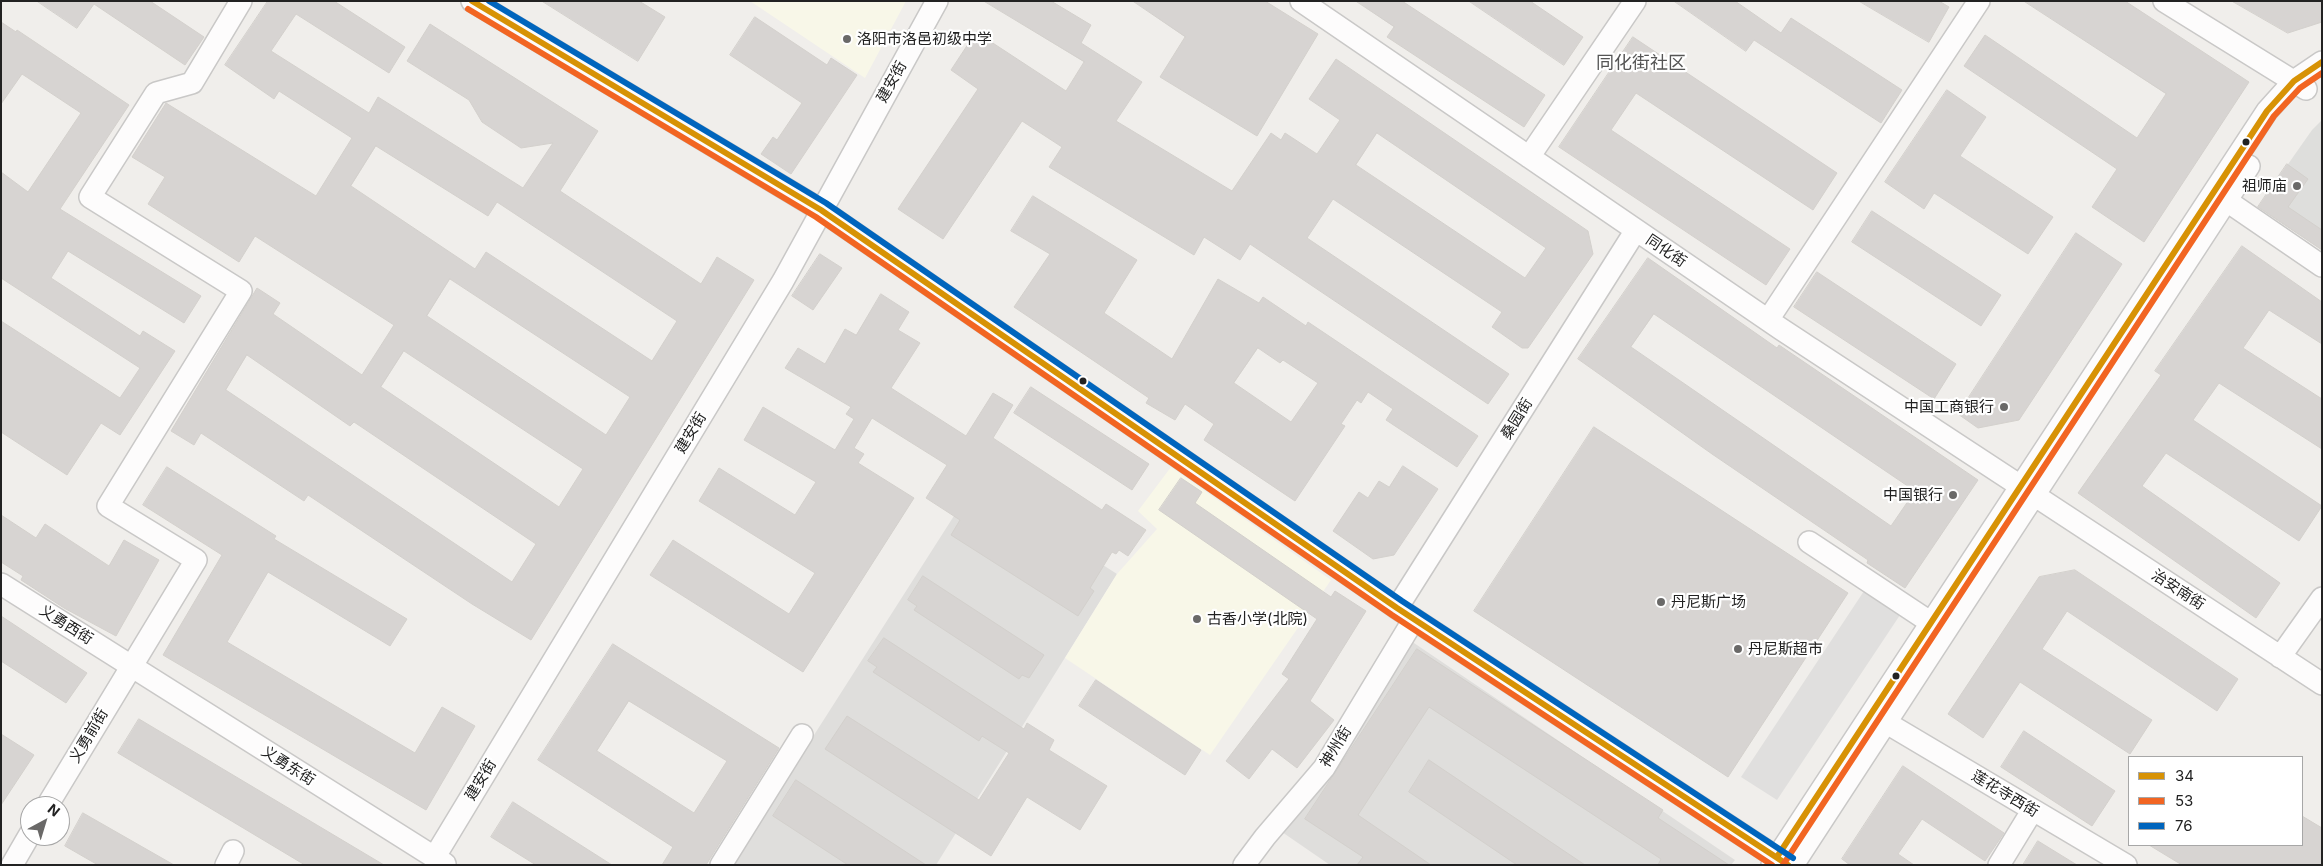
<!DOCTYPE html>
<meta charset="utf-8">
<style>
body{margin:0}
#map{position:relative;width:2323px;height:866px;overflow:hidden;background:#f0eeeb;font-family:Inter,sans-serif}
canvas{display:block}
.frame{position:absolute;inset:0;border:2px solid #222;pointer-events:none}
.legend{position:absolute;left:2128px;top:756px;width:175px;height:90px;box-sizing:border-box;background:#fff;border:1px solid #a7a7a7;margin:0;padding:6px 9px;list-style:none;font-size:15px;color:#222}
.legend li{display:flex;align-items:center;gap:10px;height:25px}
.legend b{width:25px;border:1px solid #a7a7a7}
.north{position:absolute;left:20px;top:796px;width:50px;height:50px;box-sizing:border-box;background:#fff;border:1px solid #a7a7a7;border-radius:50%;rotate:39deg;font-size:14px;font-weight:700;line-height:20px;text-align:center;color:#222}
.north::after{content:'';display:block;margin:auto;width:18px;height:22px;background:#6a6968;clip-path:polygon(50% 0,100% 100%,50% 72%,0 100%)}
</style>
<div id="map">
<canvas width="2323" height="866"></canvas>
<div class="frame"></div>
<ul class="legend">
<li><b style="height:6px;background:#d79205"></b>34</li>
<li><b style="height:6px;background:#f26522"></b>53</li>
<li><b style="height:6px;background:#0065bd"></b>76</li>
</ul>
<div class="north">N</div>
</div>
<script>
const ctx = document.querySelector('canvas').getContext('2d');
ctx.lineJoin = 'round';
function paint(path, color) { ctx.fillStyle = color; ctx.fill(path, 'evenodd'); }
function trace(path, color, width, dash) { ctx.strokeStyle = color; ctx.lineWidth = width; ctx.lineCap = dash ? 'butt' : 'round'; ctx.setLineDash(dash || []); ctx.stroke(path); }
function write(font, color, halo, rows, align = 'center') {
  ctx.font = font + ' Inter,"Noto Sans SC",sans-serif'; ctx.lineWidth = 4.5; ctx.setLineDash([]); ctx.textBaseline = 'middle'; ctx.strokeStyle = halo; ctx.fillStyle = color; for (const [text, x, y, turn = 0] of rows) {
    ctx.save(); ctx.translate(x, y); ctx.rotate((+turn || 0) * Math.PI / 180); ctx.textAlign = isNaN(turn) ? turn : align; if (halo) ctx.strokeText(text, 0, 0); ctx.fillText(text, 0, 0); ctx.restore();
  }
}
const residential = new Path2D(`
 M975,483L1117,574L936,865H731Z
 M1411,641L1735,860L1731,865H1330L1282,832Z`);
const education = new Path2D(`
 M750,1H906L865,78Z
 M1171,467L1331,580L1210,755L1065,658L1117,574L1157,529L1138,511Z`);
const religious = new Path2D(`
 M2322,120V250L2258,207L2312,130Z`);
const parking = new Path2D(`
 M1864,591L1900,615L1777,800L1741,777Z`);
const building = new Path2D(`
 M37,1H150L204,37L185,65L94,4L77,28Z
 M268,1H334L405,47L389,73L296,14L271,51L369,113L378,97L523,188L553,143L521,148L482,122L469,100L407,61L430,24L598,131L560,191L701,284L717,257L754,280L531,640L472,604L308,495L304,501L201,433L194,445L171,431L257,288L280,303L273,314L362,375L394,325L255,236L239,262L148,204L165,177L132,157L166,103L316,196L352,138L279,91L274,99L225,65ZM376,146L488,216L497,202L677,321L652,361L486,252L475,269L351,186ZM450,279L630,397L606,435L427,316ZM404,351L583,469L559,507L381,387ZM247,355L350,426L354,422L536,544L512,582L226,390Z
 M542,1H639L665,17L638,61Z
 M984,1H1051L1091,25L1081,43L1142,82L1116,121L1232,191L1271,133L1281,140L1285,133L1317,154L1340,120L1309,99L1336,59L1588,231L1593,254L1528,348H1522L1492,327L1502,312L1333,199L1307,238L1509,374L1488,404L1250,244L1240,260L1204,237L1194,255L1049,167L1062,147L1022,121L943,239L898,209L978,89L951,70L976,32L1066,91L1084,62ZM1377,133L1546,248L1525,278L1356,165Z
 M1133,1H1265L1318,34L1257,136L1160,77L1185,37Z
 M1356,1H1402L1545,95L1524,127L1387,37L1394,27Z
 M1469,1H1530L1583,37L1564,65Z
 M1674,1H1735L1781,33L1791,18L1902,90L1881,123L1754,40L1746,51Z
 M1859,1H1939L1949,7L1929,42Z
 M2024,1H2125L2249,82L2144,242L2092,207L2117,169L1964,66L1985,35L2137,138L2166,94Z
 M2232,1H2322V22L2288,33Z
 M755,17L827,65L831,58L857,75L791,174L761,154L773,137L777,140L802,103L730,55Z
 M1,22L16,32L17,30L129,105L60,209L201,296L184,323L68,251L51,278L140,336L143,331L175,351L120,435L101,423L67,475L1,432V321L120,398L140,368L1,278V172L28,192L81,113L22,74L1,104Z
 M1633,37L1837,173L1813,210L1636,93L1611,130L1790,249L1766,285L1559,147Z
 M1947,90L1986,117L1960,156L2053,217L2028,254L1934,193L1924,209L1885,182Z
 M2287,164L2308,179L2288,207L2322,230V250L2258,207Z
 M1033,196L1137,260L1104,313L1172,359L1218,279L1259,303L1263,297L1306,326L1308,322L1478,436L1457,467L1386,420L1393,409L1368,392L1361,403L1357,400L1341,424L1345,426L1295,501L1204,440L1214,424L1185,404L1175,420L1146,403L1149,398L1014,307L1050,254L1011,231ZM1258,348L1280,363L1283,360L1318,383L1291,422L1234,383Z
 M1872,211L2001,295L1981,326L1852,242Z
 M2076,233L2122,264L2019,420L1978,428L1958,414Z
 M2242,246L2322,302V344L2269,310L2243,348L2322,399V449L2219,383L2193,420L2322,506L2299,541L2166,453L2142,486L2280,583L2256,618L2078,493L2161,375L2155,371Z
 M820,254L842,268L813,310L792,296Z
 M1648,258L1777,348L1779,345L1978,480L1905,588L1867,563L1868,560L1712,454L1578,359ZM1654,314L1915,491L1891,526L1631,347Z
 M1817,272L1956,364L1934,399L1794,307Z
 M881,294L909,312L898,330L920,343L891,388L966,436L993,393L1013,405L993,438L1102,510L1106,504L1146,530L1128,556L1119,550L1116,554L1112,552L1090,588L1094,591L1078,616L951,535L960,520L926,498L947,465L872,418L854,448L864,454L858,463L914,498L803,672L650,575L673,540L789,614L815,573L699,501L719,468L795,515L816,482L744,440L763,407L835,450L854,419L846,414L851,407L785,368L798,348L825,364L845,329L856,335Z
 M1031,387L1149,464L1132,490L1014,413Z
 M1594,427L1848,593L1728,777L1474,611Z
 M1403,466L1438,489L1394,555L1373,559L1333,531L1359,492L1368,498L1379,481L1389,487Z
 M167,467L276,536L274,539L407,619L390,646L268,572L227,642L415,753L442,707L475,726L426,810L163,655L222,555L143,505Z
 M1181,478L1202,492L1195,503L1331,597L1335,591L1366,611L1310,701L1334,720L1297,768L1272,749L1249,779L1226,761L1289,679L1282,674L1317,619L1159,510Z
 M1,515L36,538L45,524L109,566L124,540L159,560L116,636L64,608L21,580L23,576L1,562Z
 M2075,570L2238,679L2217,711L2067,611L2042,649L2152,720L2130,754L2020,682L1983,738L1948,714L2039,577Z
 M923,576L1044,655L1029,678L1022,675L1019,679L914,610L917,606L908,600Z
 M1,616L87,673L66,703L1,661Z
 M884,638L1024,729L1027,723L1054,740L1049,750L1107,786L1080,830L1027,797L991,856L825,749L847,716L979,800L1009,753L982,736L979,741L873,672L877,667L868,661Z
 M613,644L779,748L706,865H662L673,847L538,760ZM629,701L727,761L694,813L597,751Z
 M1417,649L1663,810L1658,818L1729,865H1658L1661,859L1429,707L1358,815L1431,865H1357L1363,857L1305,819Z
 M1096,680L1201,750L1185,775L1079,706Z
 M139,719L384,865H305L118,753Z
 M2024,731L2115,791L2092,826L2001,767Z
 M1,734L34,755L1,805Z
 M1429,760L1585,865H1517L1409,792Z
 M1903,766L2004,833L1985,861L1922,819L1898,854L1914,865H1850L1842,859Z
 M796,780L926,865H848L773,816Z
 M513,802L612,865H536L491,837Z
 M83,813L174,865H98L65,846Z
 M2302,816L2322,828V865H2182L2149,845H2302Z
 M2038,841L2077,865H2023Z`);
const minor = new Path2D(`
 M472,1L821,210L1397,608L1788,865
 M1301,1L1781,329L2322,684
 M2164,1L2306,89
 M1529,157L1635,1
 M2227,201L2322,266
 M1768,320L1979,1
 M1809,542L1942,630
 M1,584L445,864
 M1397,608L1636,230
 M2280,657L2322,598
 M1885,722L2126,865
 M47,806L196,560L108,506L241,291L90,197L156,93L192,83L241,1
 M434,858L783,281L937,1
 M12,865L30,834
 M226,865L233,851
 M721,865L802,735
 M1244,865L1265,837L1324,768L1414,619
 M1772,865L2267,111L2294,81L2322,62
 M1793,865L2249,166
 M1999,865L2032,811`);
const bus1 = new Path2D(`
 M472,1L821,210L1397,608L1788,865
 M1777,857L2267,111L2294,81L2322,62`);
const bus2 = new Path2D(`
 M468,9L816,217L1392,615L1772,865
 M1783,865L2274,116L2300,88L2322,73`);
const bus3 = new Path2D(`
 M489,1L826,203L1402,601L1793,858`);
const markers = [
 [847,39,5,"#6a6968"],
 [2246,142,4.5,"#222"],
 [2297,186,5,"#6a6968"],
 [1083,381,4.5,"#222"],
 [2004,407,5,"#6a6968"],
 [1953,495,5,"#6a6968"],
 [1661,602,5,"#6a6968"],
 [1197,619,5,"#6a6968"],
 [1738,649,5,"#6a6968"],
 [1896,676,4.5,"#222"]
];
const poiNames = [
 ["洛阳市洛邑初级中学",857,39],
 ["祖师庙",2287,186,"right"],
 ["中国工商银行",1994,407,"right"],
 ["中国银行",1943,495,"right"],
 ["丹尼斯广场",1671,602],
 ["古香小学(北院)",1207,619],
 ["丹尼斯超市",1748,649]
];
const streetNames = [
 ["建安街",892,82,-61],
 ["同化街",1666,251,34],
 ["桑园街",1517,419,-58],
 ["建安街",691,433,-59],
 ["治安南街",2178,590,33],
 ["义勇西街",66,625,32],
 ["义勇前街",89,736,-59],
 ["神州街",1336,747,-58],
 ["义勇东街",288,766,32],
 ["建安街",481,780,-59],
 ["莲花寺西街",2005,794,31]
];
const quarterNames = [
 ["同化街社区",1641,64]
];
paint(residential, '#dfdedc');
paint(education, '#f8f7e8');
paint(religious, '#dededc');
paint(parking, '#e0dfde');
paint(building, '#d7d4d2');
trace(building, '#d3d0cc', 1);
trace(minor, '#c9c8c7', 24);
trace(minor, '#fdfcfc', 21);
trace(bus1, '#d79205', 6);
trace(bus2, '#f26522', 6);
trace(bus3, '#0065bd', 6);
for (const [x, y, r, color] of markers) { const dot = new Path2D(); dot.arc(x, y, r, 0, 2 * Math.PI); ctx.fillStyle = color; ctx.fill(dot); trace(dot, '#fff', 2); }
write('15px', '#222', '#fff', poiNames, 'left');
write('15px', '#222', '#fff', streetNames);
write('18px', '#555', '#fff', quarterNames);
</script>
